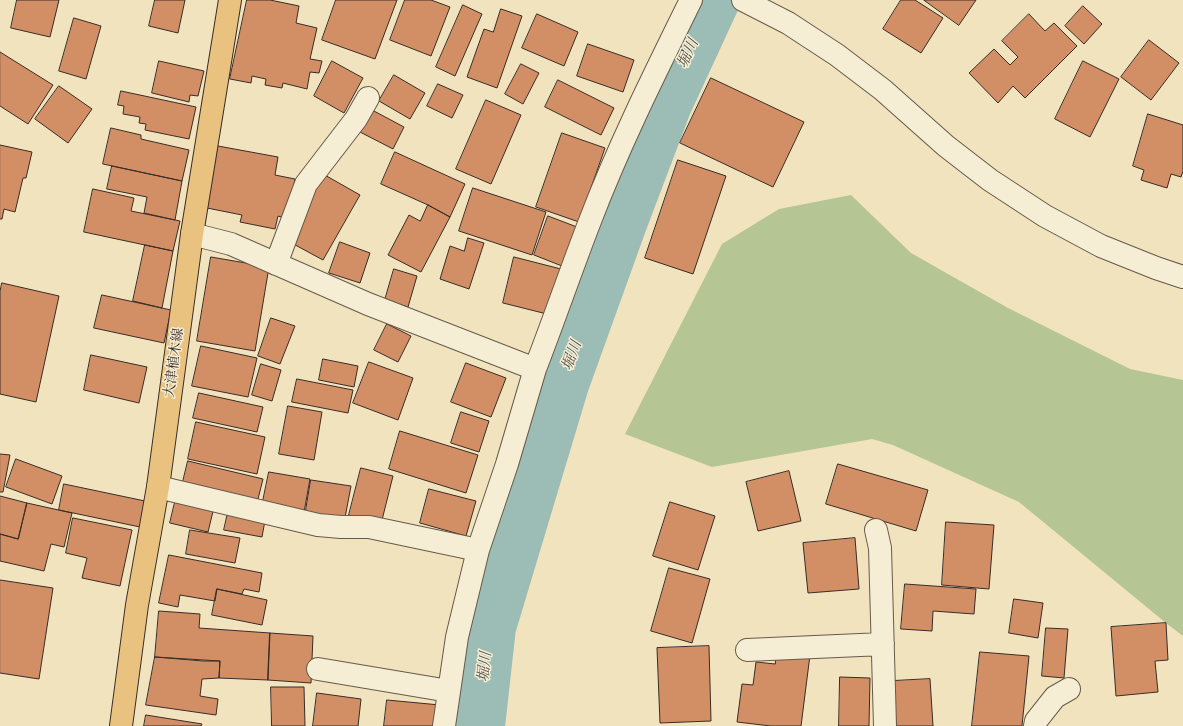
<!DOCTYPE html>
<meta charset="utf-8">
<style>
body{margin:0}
canvas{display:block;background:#f0e3bd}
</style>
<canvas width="1183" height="726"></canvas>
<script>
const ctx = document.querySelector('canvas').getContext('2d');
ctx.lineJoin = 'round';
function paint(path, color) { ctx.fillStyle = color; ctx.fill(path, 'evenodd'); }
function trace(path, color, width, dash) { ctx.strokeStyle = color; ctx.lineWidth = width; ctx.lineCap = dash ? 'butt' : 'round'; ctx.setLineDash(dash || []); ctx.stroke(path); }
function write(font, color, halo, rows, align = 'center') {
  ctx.font = font + ' "IM FELL DW Pica","Noto Serif JP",serif'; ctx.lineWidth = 3; ctx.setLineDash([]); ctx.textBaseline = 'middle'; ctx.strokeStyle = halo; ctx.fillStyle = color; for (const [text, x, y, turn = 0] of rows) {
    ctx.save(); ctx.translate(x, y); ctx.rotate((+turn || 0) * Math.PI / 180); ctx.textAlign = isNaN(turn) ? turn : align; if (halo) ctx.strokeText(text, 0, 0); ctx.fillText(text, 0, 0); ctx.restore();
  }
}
const green = new Path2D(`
 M851,195L911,253L1008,308L1130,369L1183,380V636L1166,623L1019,502L893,445L872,439L712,467L625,434L722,244L779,209Z`);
const river = new Path2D(`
 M479,726L490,627L563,384L621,223L666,104L714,0`);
const building = new Path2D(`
 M17,0H59L50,37L11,28Z
 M155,0H185L178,33L149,26Z
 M247,0H270L299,6L296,23L317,28L310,59L322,61L319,73L310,72L307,89L283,83L282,88L265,85L266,79L252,76L251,83L230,79Z
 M336,0H397L375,59L322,40Z
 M405,0H431L450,7L431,56L390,40Z
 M901,0H915L943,18L921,53L883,29Z
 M924,0H976L959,25Z
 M463,5L482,14L455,76L436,67Z
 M1083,6L1102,24L1084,44L1065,26Z
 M501,9L522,16L497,88L467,77L484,29L493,32Z
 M537,14L578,32L564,66L522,48Z
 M1029,14L1045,31L1054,23L1077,46L1025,98L1013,86L998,103L969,73L994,49L1010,65L1018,57L1002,41Z
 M74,18L101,26L86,79L59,71Z
 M1149,40L1179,63L1151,100L1121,77Z
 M588,44L634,60L623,92L577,76Z
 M0,52L53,85L28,124L0,106Z
 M159,61L204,71L198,96L190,95L189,102L152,93Z
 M332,61L363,78L344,113L314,96Z
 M1083,61L1119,79L1090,137L1055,119Z
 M521,64L539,73L523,104L505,94Z
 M394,75L425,93L410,119L379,101Z
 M711,78L804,122L773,187L680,143Z
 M558,80L614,108L601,135L545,107Z
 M438,84L463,95L452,118L427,106Z
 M59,86L92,109L68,143L35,119Z
 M121,91L196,107L189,139L145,130L146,124L139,123L140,117L123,114L124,106L118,105Z
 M486,100L521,115L491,184L456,169Z
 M372,110L404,127L393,149L360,132Z
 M1148,114L1183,125V171L1181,177L1171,174L1167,188L1141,180L1144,170L1133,166Z
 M111,128L141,135V139L189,150L182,181L103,164Z
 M562,133L605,148L579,222L536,207Z
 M0,145L32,152L26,178H23L15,212L4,209L2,219H0Z
 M218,146L278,157L275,175L295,179L288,219L278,216L275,229L240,222L242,215L207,208Z
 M395,152L465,184L450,217L428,205L381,184Z
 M678,160L726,176L693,274L645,258Z
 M112,166L182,181L175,220L144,213L147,197L107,189Z
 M323,174L360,195L323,260L286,240Z
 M473,188L546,212L532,255L459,231Z
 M93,189L134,198L131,211L180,221L173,251L84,232Z
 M428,205L450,217L421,272L388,255L409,215L420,221Z
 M548,216L577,227L562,266L534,255Z
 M468,238L484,243L469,289L440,279L450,246L464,251Z
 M340,242L370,253L360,283L329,273Z
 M145,245L173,251L162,308L133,301Z
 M211,257L269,267L255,351L197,341Z
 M514,257L561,269L551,315L503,303Z
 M394,269L417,276L408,307L385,300Z
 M2,283L59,296L36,402L0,394V292Z
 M102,295L171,310L164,343L94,328Z
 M271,318L295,326L280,364L258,356Z
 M387,324L411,336L398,362L374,350Z
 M201,346L257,358L248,397L192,386Z
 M91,355L147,367L139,403L84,390Z
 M323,359L358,366L354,387L319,380Z
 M369,362L413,378L398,420L353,403Z
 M466,363L506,378L491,417L451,402Z
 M261,364L281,370L272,401L252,395Z
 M297,379L353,390L348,413L292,402Z
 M199,393L263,407L257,432L193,418Z
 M288,406L322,412L314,460L279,454Z
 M461,412L489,421L479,452L451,443Z
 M196,422L265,437L257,474L188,459Z
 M400,431L478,455L466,493L389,469Z
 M0,454L10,455L3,492H0Z
 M16,459L62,476L52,504L6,487Z
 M188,461L263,479L256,507L181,490Z
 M838,464L928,490L916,531L826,504Z
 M361,468L393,476L381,524L349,515Z
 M789,471L801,521L758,531L746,482Z
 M269,472L310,479L303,518L261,511Z
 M311,480L351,486L344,523L305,516Z
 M64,484L145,501L140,527L59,510Z
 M429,489L476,501L466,536L420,523Z
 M177,494L215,503L208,532L170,523Z
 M0,496L27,503L18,539L0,534Z
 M670,502L715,516L698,570L653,556Z
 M27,503L72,513L64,547L51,544L44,571L0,561V534L18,539Z
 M229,508L266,515L262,537L224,530Z
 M73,518L132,530L120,586L82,578L87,558L66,553Z
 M946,522L994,525L989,589L942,585Z
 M190,530L240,538L235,563L186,554Z
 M855,538L859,589L808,593L803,543Z
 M169,555L262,573L259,592L244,589L242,594L217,589L215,601L180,595L178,607L159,603Z
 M669,568L710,579L692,643L651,631Z
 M0,580L53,588L39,679L0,673Z
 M905,584L976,589L974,614L933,611L932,631L901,629Z
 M217,589L267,600L262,625L212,615Z
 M1014,599L1043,603L1038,638L1009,633Z
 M159,611L200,614L199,628L270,633L268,680L219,678L220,661L155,657Z
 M1166,623L1168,660L1155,661L1158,692L1116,696L1111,627Z
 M1046,628L1068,629L1064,678L1042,676Z
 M270,633L313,636L311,683L268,680Z
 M709,646L711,721L660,723L657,648Z
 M776,651L810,655L801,726H771L737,722L742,684L753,685L756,662L775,664Z
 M980,652L1029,656L1022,726H972Z
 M155,657L203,661H220L219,678L202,679L200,696L218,699L216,715L146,705Z
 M840,677L870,678L869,726H839Z
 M930,679L933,726H896L893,681Z
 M271,687H304L305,726H272Z
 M317,693L361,699L358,726H313Z
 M387,700L440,705L438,726H384Z
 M146,715L202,724L201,726H144Z`);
const minor = new Path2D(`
 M192,234L231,244L368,304L535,369L507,464L478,550L457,637L444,726
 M276,264L306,184L356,119L368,98
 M535,369C554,320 571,270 590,221C619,145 655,73 691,0
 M158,487L318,525L341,527H369L478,550
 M876,530L880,548L885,726
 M747,650L883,644
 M318,669L449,691
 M1035,726L1036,721L1055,697L1069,689`);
const tertiary = new Path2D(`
 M743,0L788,23L837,55L883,90L946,146L990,180L1045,216L1101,246L1156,268L1183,277`);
const primary = new Path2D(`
 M121,726L137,605L158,487L192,234L230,0`);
const streetNames = [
 ["大津植木線",175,363,-82]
];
const waterNames = [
 ["堀川",689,54,-65],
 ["堀川",573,356,-70],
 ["堀川",486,667,-84]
];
paint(green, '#b5c594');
trace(river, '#9bbdb5', 52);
paint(building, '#d28f66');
trace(building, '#392c27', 1);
trace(minor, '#675a4c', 24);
trace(tertiary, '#675a4c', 24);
trace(primary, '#392c27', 24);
trace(minor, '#f5edd4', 22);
trace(tertiary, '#f5edd4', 22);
trace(primary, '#e8c27e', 22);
write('14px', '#392c27', '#f5edd4', streetNames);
write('italic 15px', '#52504a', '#f5edd4', waterNames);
</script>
